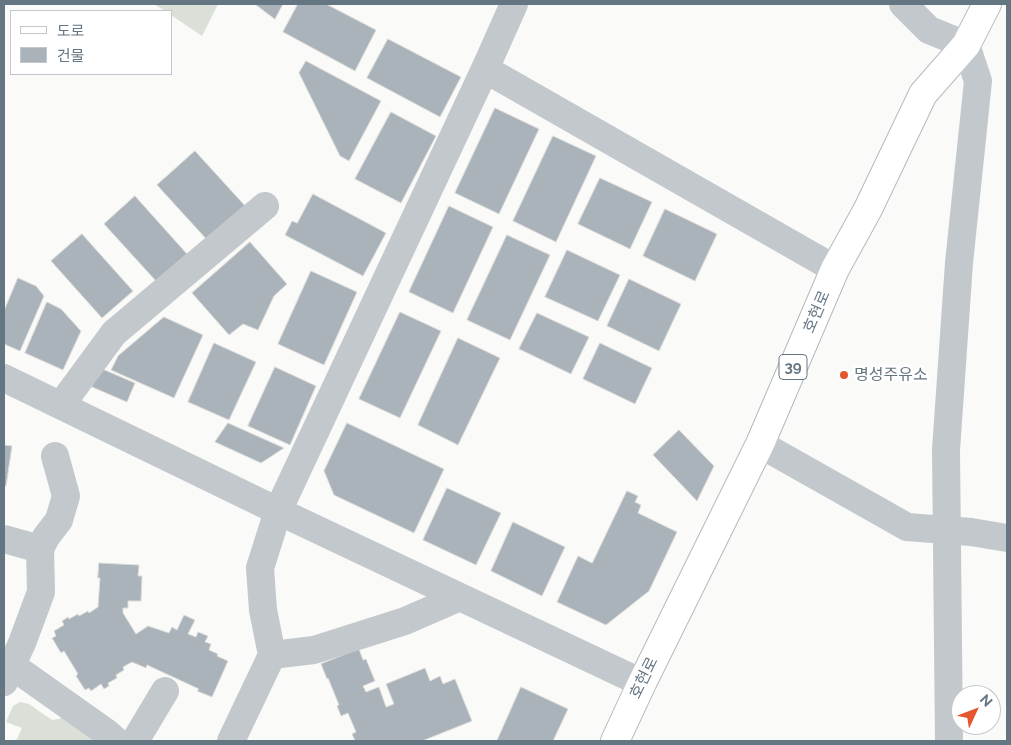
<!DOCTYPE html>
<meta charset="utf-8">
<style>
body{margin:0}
#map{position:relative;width:1011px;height:745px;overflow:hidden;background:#fafaf8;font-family:Raleway,"Noto Sans KR",sans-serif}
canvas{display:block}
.frame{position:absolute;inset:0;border:5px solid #657683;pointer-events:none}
.legend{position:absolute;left:10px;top:10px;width:162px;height:65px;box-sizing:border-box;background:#fff;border:1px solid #c1c8cd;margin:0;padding:6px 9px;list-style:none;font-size:15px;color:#657683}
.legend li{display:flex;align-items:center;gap:10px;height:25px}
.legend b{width:25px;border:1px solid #c1c8cd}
.north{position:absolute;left:951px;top:685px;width:50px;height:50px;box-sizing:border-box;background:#fff;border:1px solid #c1c8cd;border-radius:50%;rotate:47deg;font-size:14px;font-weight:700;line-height:20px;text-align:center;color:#657683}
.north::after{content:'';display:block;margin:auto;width:18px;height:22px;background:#e4572e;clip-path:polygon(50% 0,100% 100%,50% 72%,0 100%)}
</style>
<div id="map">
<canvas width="1011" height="745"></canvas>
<div class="frame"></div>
<ul class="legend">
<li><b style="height:6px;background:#fff"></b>도로</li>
<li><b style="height:14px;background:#aab3b9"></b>건물</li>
</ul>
<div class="north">N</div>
</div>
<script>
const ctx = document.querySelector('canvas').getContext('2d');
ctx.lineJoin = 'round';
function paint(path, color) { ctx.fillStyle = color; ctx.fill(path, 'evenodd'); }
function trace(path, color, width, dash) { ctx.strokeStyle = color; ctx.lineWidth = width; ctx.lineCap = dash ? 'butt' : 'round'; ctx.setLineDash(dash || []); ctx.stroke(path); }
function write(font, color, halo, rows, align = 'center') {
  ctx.font = font + ' Raleway,"Noto Sans KR",sans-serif'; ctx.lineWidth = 5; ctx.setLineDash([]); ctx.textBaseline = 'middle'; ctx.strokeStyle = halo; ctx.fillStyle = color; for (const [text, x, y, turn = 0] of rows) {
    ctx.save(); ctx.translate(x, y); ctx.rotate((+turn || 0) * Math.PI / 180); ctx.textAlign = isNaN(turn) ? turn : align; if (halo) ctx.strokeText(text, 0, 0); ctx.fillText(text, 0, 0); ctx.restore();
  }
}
const green = new Path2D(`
 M154,4H218L202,36L171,15V11H165Z
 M20,702L29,704L52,720L59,719L63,717L96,741H16L22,728L6,722L13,706Z`);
const building = new Path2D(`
 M255,4H283L275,19Z
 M298,4H326L376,30L355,71L283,32Z
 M388,39L461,77L440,117L367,78Z
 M306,61L381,101L349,161L340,156L299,73Z
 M495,108L539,129L499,214L455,193Z
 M391,112L436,136L401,203L355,179Z
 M553,136L596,156L556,242L513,221Z
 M195,151L247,208L209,242L157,185Z
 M600,178L652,202L630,249L578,224Z
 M313,194L386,233L363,276L285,235L292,221L297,223Z
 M135,196L187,254L156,281L104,224Z
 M449,206L493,227L453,313L409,292Z
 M665,209L717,234L695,281L643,256Z
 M82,234L133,291L102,318L51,261Z
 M507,235L550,255L510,340L467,320Z
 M250,242L287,284L274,296L258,330L243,324L229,335L192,293Z
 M567,250L620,275L598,321L545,297Z
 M311,271L357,292L324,365L278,344Z
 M18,278L36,286L44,296L20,351L4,344V311Z
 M629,279L681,304L659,351L607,326Z
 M47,302L61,309L81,331L63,370L25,353Z
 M400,312L441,331L400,418L359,399Z
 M537,313L589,337L571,374L519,349Z
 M164,317L203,335L174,398L111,370L118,356Z
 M458,338L500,358L458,445L418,425Z
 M214,343L256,362L229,420L188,402Z
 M600,343L652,368L635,404L583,379Z
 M275,367L316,386L290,445L248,426Z
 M100,368L135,383L127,402L92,387Z
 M228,423L284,448L261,463L215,442Z
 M347,423L444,469L414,533L334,495L324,471Z
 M679,430L714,466L697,501L653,455Z
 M4,445L12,446L6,486L4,485Z
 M447,488L501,513L476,565L423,540Z
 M627,491L638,496L635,502L641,505L638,513L677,532L649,591L606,625L557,602L578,556L592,563Z
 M513,522L565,547L542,596L491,571Z
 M99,563L139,565L138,576H142L141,601H128V608H123V613L136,634L148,626L169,633L172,627L177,630L184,615L195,620L188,634L196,637L198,632L208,636L205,642L211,644L209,650L218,654L217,656L228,661L212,697L197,691L199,689L147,665L146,668L132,662L123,667L124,670L116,675L117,678L108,683L109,686L104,689L101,684L91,691L89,688L85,690L76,676L78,674L64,651L61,653L52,638L56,636L54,631L64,625L62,621L68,617L69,619L78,614L79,616L88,611L89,613L98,607L100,578H98Z
 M359,649L363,660L366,659L375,681L363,686L366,692L379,687L386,707L394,704L386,684L425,668L430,681L440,676L443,684L455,679L472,721L422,741H355L352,734L356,732L348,713L341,716L337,706L339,705L328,678L327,679L321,664Z
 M521,687L568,709L553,741H497Z`);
const minor = new Path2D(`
 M903,4L929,30L966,45L978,81L959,263L946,450L949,741
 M485,69L514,4
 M4,378L278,511L642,683
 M61,405L114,333L265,206
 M760,444L907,527L971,532L1007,538
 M4,539L40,549L46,537L59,520L66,496L55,456
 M272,655L314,650L405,621L460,597
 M11,665L107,733L116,741
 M4,682L22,643L41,592L40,549
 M135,741L165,691
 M231,741L272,655L263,610L260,568L278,511L485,69L835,269`);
const major = new Path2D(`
 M615,741L642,683L760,444L835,269L868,209L923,94L966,45L987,4`);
const markers = [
 [844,375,5,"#e4572e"]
];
const shields = [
 [793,367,28]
];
const shieldNames = [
 ["39",793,367]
];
const streetNames = [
 ["호현로",817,312,-67],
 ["호현로",644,678,-64]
];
const poiNames = [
 ["명성주유소",854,375]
];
paint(green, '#dadfd7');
paint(building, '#aab3b9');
trace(building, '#dcdcda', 1);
trace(major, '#b5babe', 30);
trace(minor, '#c3c8cc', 28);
trace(major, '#fff', 28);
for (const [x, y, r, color] of markers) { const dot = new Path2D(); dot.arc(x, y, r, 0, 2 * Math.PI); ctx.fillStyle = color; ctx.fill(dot); trace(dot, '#fff', 2); }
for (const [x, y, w] of shields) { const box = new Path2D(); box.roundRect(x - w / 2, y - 12.5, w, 25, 4); ctx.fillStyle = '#fff'; ctx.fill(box); trace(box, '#657683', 1); }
write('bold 15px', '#657683', null, shieldNames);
write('16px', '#657683', '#fff', streetNames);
write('16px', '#657683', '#fff', poiNames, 'left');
</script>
